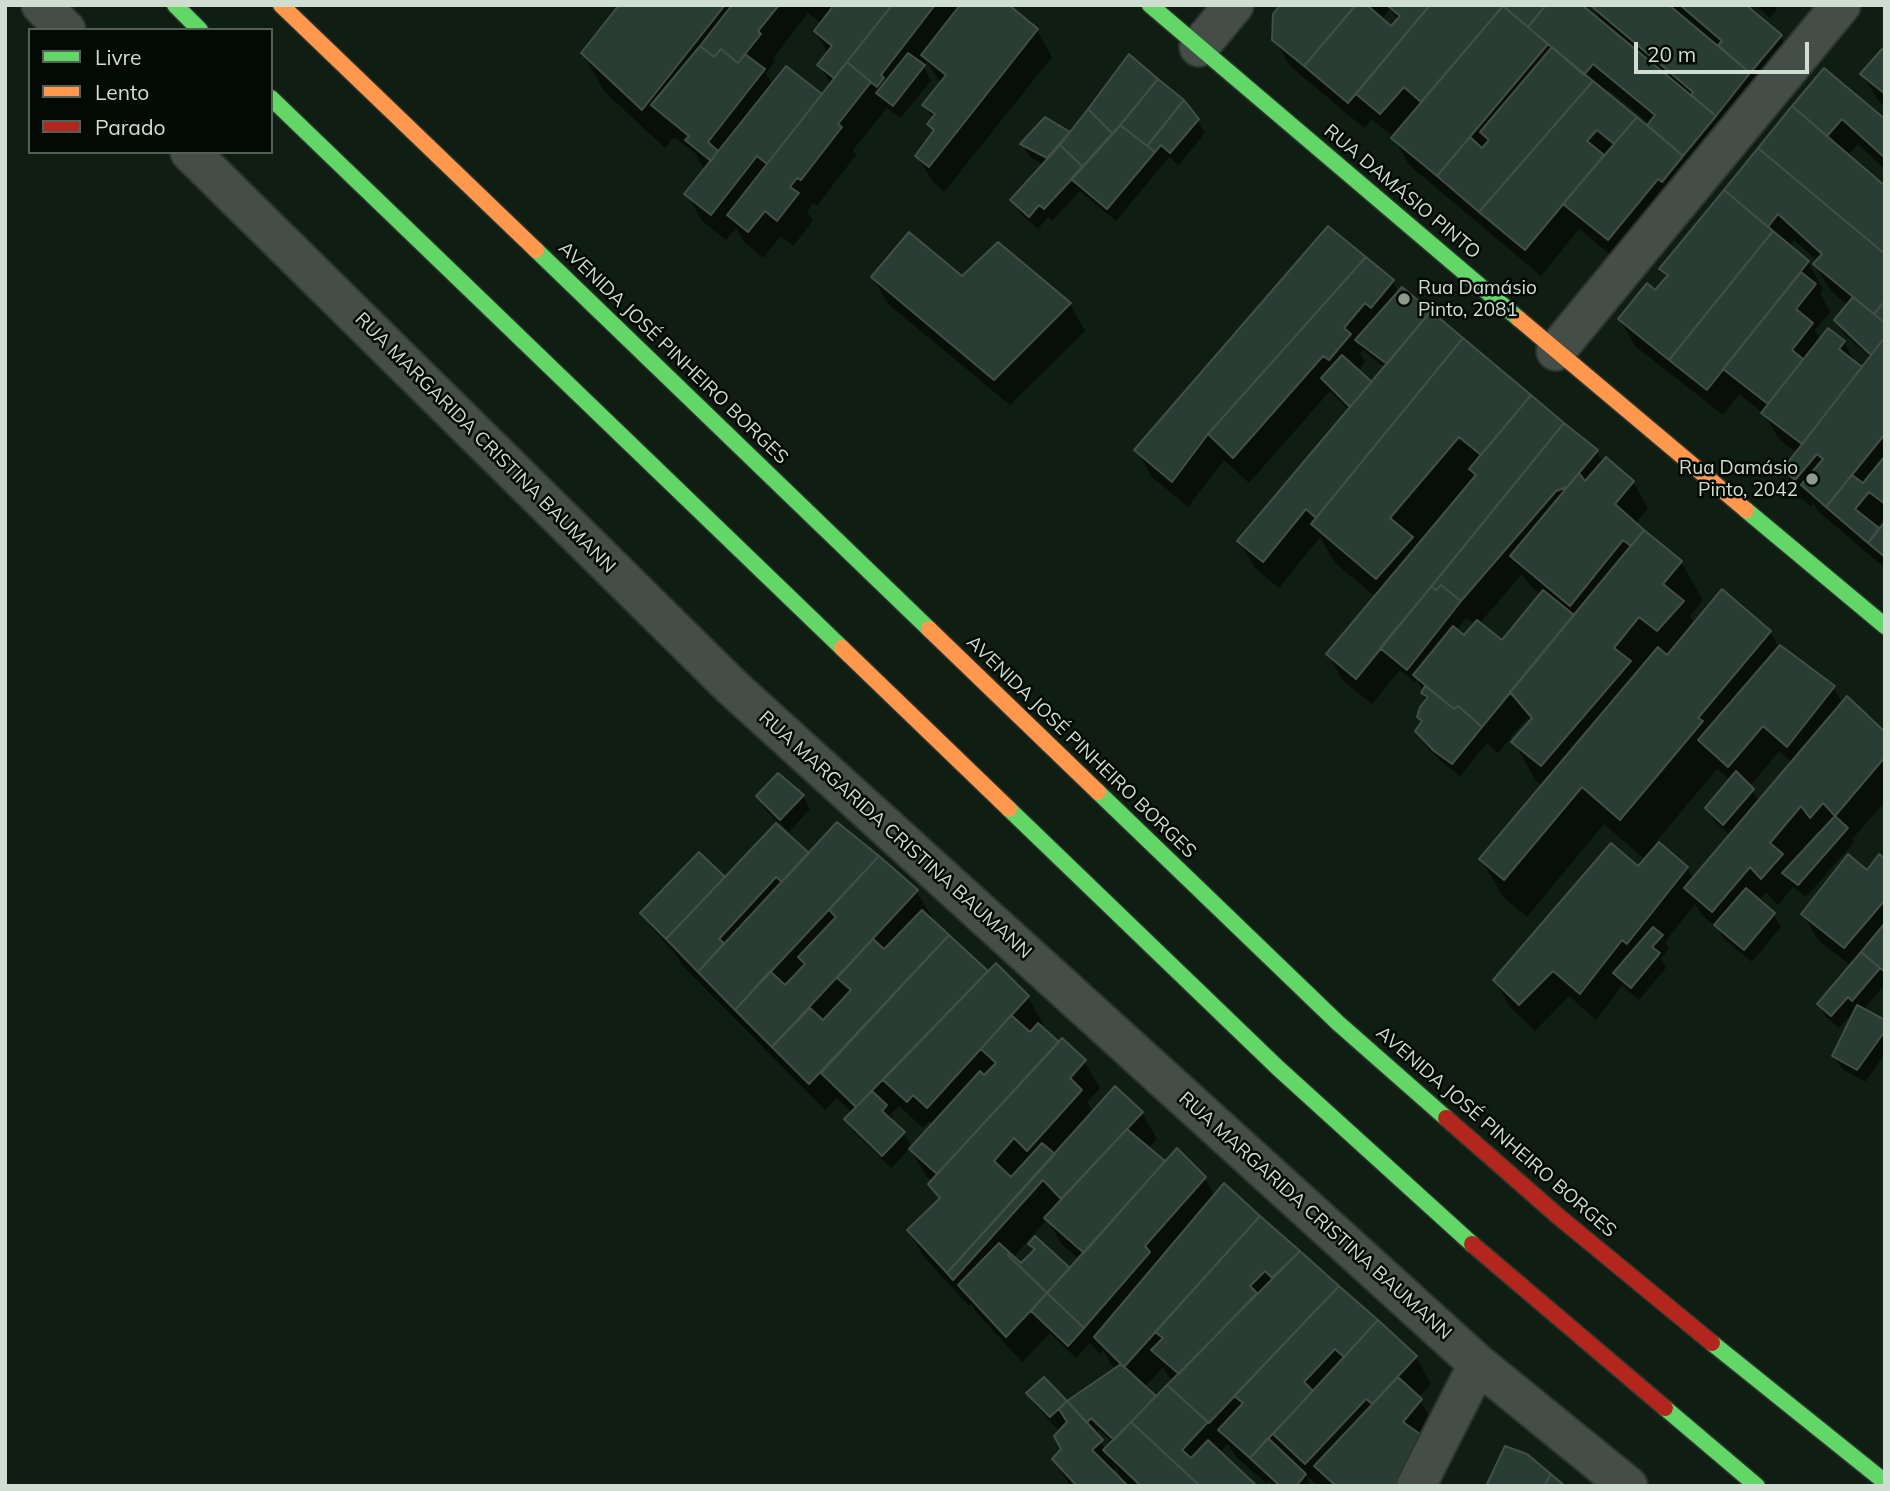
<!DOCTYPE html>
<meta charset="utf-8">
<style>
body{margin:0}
#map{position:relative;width:1890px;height:1491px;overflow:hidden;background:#101d12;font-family:Mulish,sans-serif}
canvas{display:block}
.frame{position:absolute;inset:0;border:7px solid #d0ded1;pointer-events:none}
.legend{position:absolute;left:28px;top:28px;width:245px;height:126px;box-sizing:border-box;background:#020a03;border:2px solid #545f55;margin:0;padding:9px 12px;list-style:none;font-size:21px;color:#d0ded1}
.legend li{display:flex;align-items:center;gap:14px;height:35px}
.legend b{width:35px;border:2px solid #545f55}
.scale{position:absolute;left:1634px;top:42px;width:175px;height:32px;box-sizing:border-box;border:4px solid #d0ded1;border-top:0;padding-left:9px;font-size:21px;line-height:24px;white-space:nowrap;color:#d0ded1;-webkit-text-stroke:5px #020a03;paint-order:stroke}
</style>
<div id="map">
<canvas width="1890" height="1491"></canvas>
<div class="frame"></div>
<ul class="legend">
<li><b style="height:9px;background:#63d668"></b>Livre</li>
<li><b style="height:9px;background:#ff974d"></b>Lento</li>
<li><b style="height:9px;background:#b3261e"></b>Parado</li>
</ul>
<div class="scale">20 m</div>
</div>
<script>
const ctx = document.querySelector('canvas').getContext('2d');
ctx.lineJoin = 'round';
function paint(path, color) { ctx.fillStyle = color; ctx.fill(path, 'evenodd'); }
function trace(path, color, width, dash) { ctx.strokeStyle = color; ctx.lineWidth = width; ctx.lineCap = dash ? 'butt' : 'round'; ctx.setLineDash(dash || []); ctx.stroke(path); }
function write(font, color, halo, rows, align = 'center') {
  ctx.font = font + ' Mulish,sans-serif'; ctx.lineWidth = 5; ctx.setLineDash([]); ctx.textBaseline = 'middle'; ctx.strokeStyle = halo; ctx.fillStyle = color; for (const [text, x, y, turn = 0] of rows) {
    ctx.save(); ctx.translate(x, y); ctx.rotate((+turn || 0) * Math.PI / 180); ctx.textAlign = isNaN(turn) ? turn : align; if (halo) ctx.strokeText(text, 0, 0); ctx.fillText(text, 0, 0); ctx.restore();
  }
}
const shadow = new Path2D(`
 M621,5H1006L1037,30L1052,57L944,192L933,182L917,156L934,133L929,124L933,119L925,105L941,84L927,62L923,66L931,80L901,118L887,108L853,150L856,155L817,206L813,203L807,211L813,221L793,246L781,236L763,258L744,242L736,228L726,240L702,221L687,194L706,170L703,167L695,153L674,137L665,148L605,92L583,54ZM808,13L822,24L816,32L828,54L820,65L831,85L822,97L773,86L766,74L775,61L773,58Z
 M1282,5H1584L1582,7L1602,23L1592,5H1743L1780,36L1796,63L1624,266L1579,229L1541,276L1409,165L1394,138L1372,119L1364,128L1290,66L1274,39ZM1391,8L1398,21L1391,28L1381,20ZM1609,90L1650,124L1647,128L1605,94Z
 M1755,5H1780L1770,18Z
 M1885,54V106L1878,100L1862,74Z
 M1824,70L1885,121V169L1858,144L1847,156L1885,188V518L1876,528L1880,531L1885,554L1824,503L1822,505L1885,559V568L1819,512L1813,503L1811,506L1799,497L1784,470L1797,453L1779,439L1764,414L1739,394L1723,415L1635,346L1620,320L1656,292L1667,279L1662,269ZM1794,240L1818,261L1815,265L1831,291L1848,306L1836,320L1841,329L1844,327L1873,354V359L1841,329L1844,334L1871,358L1862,369L1857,365L1844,342L1821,340L1815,330L1830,312L1820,293L1823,289L1808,262L1789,247Z
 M1045,119L1070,134L1197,120L1205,133L1179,165L1169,157L1116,221L1080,191L1052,221L1048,217L1038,229L1020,213L1013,200L1044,165L1030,157L1022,144Z
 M873,277L962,278L1070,304L1085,331L1010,405L888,304Z
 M1393,281L1399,293L1596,451L1603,463L1633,482L1648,508L1635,524L1681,562L1703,600L1690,616L1695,624L1770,632L1779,648L1833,687L1843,704L1885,735V802L1852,839L1854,842L1806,897L1793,887L1778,905L1766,892L1759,901L1773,914L1781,927L1752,962L1723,938L1718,929L1702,915L1695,904L1665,942L1669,949L1661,958L1666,968L1639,1000L1622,986L1596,1020L1569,996L1535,1031L1510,1007L1495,980L1639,868L1646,860L1604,824L1527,917L1503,897L1481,859L1543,786L1536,781L1514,742L1530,723L1527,718L1498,753L1487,743L1460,776L1444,764L1424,744L1417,731L1423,723L1419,717L1427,700L1417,679L1415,682L1400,670L1372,704L1343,681L1328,654L1376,597L1335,563L1320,537L1279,588L1255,568L1239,541L1350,411L1330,391L1249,483L1224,460L1188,507L1152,477L1137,450ZM1363,350L1385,368L1372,385L1357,371L1365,362L1360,353ZM1522,574L1528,583L1541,595L1502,643L1479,624ZM1466,618L1475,625L1465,638L1456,631ZM1779,751L1793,763L1760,802L1749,787ZM1717,769L1730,780L1707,808L1714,821L1731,836L1694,880L1687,868L1656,842ZM1818,831L1820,835L1808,848L1806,845Z
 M758,796H803L810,809L789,832L765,809Z
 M838,825L916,891L932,917L930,919L989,974L1028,997L1043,1024L1040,1027L1059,1045L1084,1061L1100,1088L1087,1102L1094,1113H1142L1157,1139L1148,1149L1165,1164L1204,1178L1215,1196L1224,1186L1416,1357L1431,1384L1418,1398L1436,1427L1425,1486H1327L1326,1484L1325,1486H1318L1306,1475L1311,1486H1275L1269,1480L1266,1483L1236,1457L1228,1444L1219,1453L1254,1486H1130L1126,1482L1127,1486H1070L1054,1459L1064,1449L1060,1432L1036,1406L1029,1393L1044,1380L1066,1403L1116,1369L1111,1364L1103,1350L1100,1354L1090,1343L1076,1358L1050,1333L1022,1362L976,1312L971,1304L969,1306L924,1257L909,1231L940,1200L930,1185L933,1182L926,1176L910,1148L891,1168L854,1132L847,1119L852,1113L837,1098L825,1110L683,966L675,953L650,926L642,913L725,879L809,856ZM899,1106L923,1128L929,1121L933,1125L912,1148L904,1133L891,1121L893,1119L890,1114ZM1047,1219L1062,1245L1080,1260L1069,1269L1031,1244L1035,1251L1019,1268L1012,1259ZM1163,1367L1169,1377L1174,1381L1156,1400L1144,1388ZM1099,1430L1113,1443L1106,1450L1095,1435ZM1240,1447L1257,1462L1255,1465L1240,1451ZM1116,1468L1124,1483L1112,1472Z
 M1885,861V984L1863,1010L1885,1022V1054L1865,1082L1842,1069L1834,1056L1855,1010L1839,1028L1826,1017L1819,1004L1851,966L1818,940L1803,914Z`);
const building = new Path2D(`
 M619,5H725L642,110L581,53Z
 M732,5H779L758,31L761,34L738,63L721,49L714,57L700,46Z
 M834,5H892L834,78L817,65L832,46L814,31Z
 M892,5H935L881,75L884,78L877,87L847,62Z
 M960,5H1009L1038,29L929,167L915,156L934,130L927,124L935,114L922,105L946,75L921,55Z
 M1280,5H1356L1304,66L1272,40L1273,14Z
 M1356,5H1367L1391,26L1400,16L1388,6L1389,5H1430L1348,103L1304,66Z
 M1430,5L1503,6L1421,102L1404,87L1380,114L1356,94Z
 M1502,5H1546L1528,27Z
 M1546,5H1582L1716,116L1683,156L1647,125L1655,115L1593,64L1584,75L1528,27Z
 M1590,5H1669L1750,73L1716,116L1691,95L1693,92Z
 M1680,5H1746L1782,35L1750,73L1718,45L1722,41Z
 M1503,6L1548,44L1437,176L1391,138Z
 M700,46L714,57L721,49L738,63L745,54L765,69L708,142L718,151L711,161L685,140L689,136L651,105Z
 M1552,47L1593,81L1479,212L1437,176L1470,137L1482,148L1489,140L1480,132Z
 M1882,49L1885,52V94L1860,74Z
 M908,53L925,65L893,106L876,93Z
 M1129,54L1158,79L1113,134L1088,109Z
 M847,62L871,82L838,124L842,127L801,180L797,178L790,187L799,193L777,221L765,211L748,232L727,215Z
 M786,66L822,94L767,164L757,156L711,215L684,194Z
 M1824,68L1885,119V158L1842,119L1827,136L1792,106Z
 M1158,79L1184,100L1147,146L1120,125Z
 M1593,81L1637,117L1614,144L1597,130L1587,141L1604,155L1525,250L1479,212Z
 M1184,100L1199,119L1170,153L1161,145L1155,152L1147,146Z
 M1792,106L1885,186V254L1758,148Z
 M1088,109L1113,134L1083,167L1060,145Z
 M1045,117L1070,132L1047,158L1020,144Z
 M1637,117L1683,156L1662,182L1658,179L1608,240L1563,204Z
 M1120,125L1155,152L1107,209L1071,179Z
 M1060,145L1083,167L1044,209L1039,205L1029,217L1010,200Z
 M1758,148L1885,254V301L1874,314L1813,264L1822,254L1778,214L1768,227L1724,190Z
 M1724,190L1773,231L1669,360L1618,319L1647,283L1655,290L1668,275L1659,269Z
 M1328,226L1366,257L1208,434L1172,482L1134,450Z
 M1773,231L1809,261L1707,390L1669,360Z
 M909,232L962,276L998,242L1071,303L994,380L871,277Z
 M1366,257L1394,280L1371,308L1365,303L1344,328L1351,334L1329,360L1323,356L1233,458L1208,434Z
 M1801,272L1816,284L1796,309L1813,323L1792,350L1803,359L1768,404L1723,369Z
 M1402,287L1431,311L1387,364L1355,340Z
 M1853,297L1885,323V337L1871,355L1834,320Z
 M1885,301V323L1874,314Z
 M1431,311L1463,338L1316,518L1306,509L1263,562L1237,541Z
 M1828,328L1845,341L1839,349L1862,367L1802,444L1761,413Z
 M1885,337V434L1826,507L1801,485L1823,459L1817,454L1795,480L1782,470Z
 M1463,338L1531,395L1481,455L1459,437L1390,518L1413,537L1376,579L1311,524Z
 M1342,355L1372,382L1350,407L1321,378Z
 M1531,395L1564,423L1356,679L1326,654L1476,475L1469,469Z
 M1564,423L1598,450L1579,473L1567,487L1556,491L1461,601L1441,585L1436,590L1431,587Z
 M1885,456V504L1869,492L1855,509L1879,528L1868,543L1826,507L1852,475L1863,483Z
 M1606,457L1634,481L1615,504L1644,530L1631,546L1623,540L1570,606L1510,556L1579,473L1585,481Z
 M1885,522V557L1868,543Z
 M1644,530L1682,561L1663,584L1684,601L1657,631L1639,617L1614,648L1631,661L1541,766L1511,742L1532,718L1510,692Z
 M1441,585L1461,601L1407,670L1380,648L1431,587L1436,590Z
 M1722,589L1771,631L1698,718L1703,721L1620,820L1582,787L1504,880L1479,859L1658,647L1667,655Z
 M1543,590L1574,615L1482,727L1458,706L1454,709L1413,675L1453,626L1464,635L1477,620L1502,640Z
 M1780,645L1835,686L1787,747L1763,726L1728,767L1698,740Z
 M1425,686L1454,709L1458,706L1482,727L1452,764L1434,751L1415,731L1422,721L1417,717L1420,707L1428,697L1421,693Z
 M1847,696L1885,732V757L1835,816L1823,803L1810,818L1801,806L1770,843L1783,854L1761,879L1750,867L1712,912L1684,888Z
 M1736,771L1754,789L1723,825L1705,808Z
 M778,773L804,795L780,820L756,796Z
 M1835,816L1848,828L1798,885L1782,873Z
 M837,822L879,856L735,1010L698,972Z
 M776,823L809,853L782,882L776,877L719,939L724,943L698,972L666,939Z
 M1659,842L1688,867L1627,944L1622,940L1580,994L1553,971L1519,1005L1493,980L1611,843L1638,866Z
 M699,852L725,877L666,939L640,913Z
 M1848,854L1867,870L1879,854L1885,859V900L1844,948L1801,914Z
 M879,856L918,890L772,1047L735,1010L770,971L785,985L805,964L798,957L836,917L829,910Z
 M1746,888L1775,913L1744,950L1714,925Z
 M922,910L949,935L809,1084L772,1047L810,1008L823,1020L851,990L837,978L873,939L884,949Z
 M1885,923V972L1861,952Z
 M1653,927L1663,935L1652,947L1660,953L1631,988L1613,973Z
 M949,935L988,971L856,1107L821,1073Z
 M1861,952L1880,968L1852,1001L1848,997L1831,1016L1817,1004Z
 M996,963L1029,996L927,1108L913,1095L907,1102L883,1080Z
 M1857,1005L1885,1020V1031L1857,1070L1832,1056Z
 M1011,1015L1030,1032L1038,1023L1059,1042L937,1174L909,1149L980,1071L984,1075L996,1063L981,1049Z
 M1062,1038L1086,1060L1070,1078L1082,1090L1027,1151L1014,1138L994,1161L1011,1177L1042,1143L1055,1154L947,1273L907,1230L940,1198L928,1184Z
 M1115,1086L1143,1112L1061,1199L1043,1180L953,1280L947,1273Z
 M872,1091L887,1105L882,1111L905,1132L882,1156L844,1119Z
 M1127,1129L1165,1161L1084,1253L1044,1218Z
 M1177,1148L1206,1177L1145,1246L1150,1252L1084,1328L1047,1293Z
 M1224,1183L1260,1216L1124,1367L1094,1337Z
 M1260,1216L1300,1251L1272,1278L1265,1271L1250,1286L1257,1293L1179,1374L1151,1350L1163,1338L1155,1332Z
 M1035,1236L1070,1268L1047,1293L1008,1255L1010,1253L1021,1263L1035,1249L1028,1244Z
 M999,1243L1010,1253L1008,1255L1047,1293L1006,1337L958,1285Z
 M1300,1251L1339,1286L1209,1423L1167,1385Z
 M1339,1286L1378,1320L1344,1357L1335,1349L1304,1382L1313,1391L1250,1458L1218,1430L1243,1403L1234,1396Z
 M1047,1293L1084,1328L1068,1346L1031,1311Z
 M1378,1320L1417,1356L1372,1404L1366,1399L1305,1464L1273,1434Z
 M1121,1364L1156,1396L1114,1440L1091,1418L1087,1423L1067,1401Z
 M1044,1377L1067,1401L1050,1417L1026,1393Z
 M1398,1377L1422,1399L1403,1422L1423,1436L1394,1486H1336L1314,1466Z
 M1167,1385L1208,1422L1182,1450L1191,1458L1208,1440L1257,1486H1200L1131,1422Z
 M1067,1401L1103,1440L1092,1450L1128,1486H1077L1052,1459L1061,1449L1054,1436L1067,1422L1059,1409Z
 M1131,1422L1200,1486H1141L1103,1450Z
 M1268,1438L1306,1474L1296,1486H1280L1250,1458Z
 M1505,1446L1527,1454L1551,1474L1544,1486H1486Z
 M1551,1474L1565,1486H1544Z`);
const street = new Path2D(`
 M41,5L66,30
 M1199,47L1234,5
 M190,152L732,687L1478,1364L1628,1486
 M1556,351L1841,5
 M1416,1486L1478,1364`);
const fast = new Path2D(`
 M175,5L200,30
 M1150,5L1519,319
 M271,98L842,648
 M536,250L929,629
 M1746,510L1885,626
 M1098,792L1338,1023L1446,1118
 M1009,809L1278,1068L1472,1244
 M1712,1343L1885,1482
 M1665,1408L1757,1486`);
const slow = new Path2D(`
 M281,5L536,250
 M1519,319L1746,510
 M929,629L1098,792
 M842,648L1009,809`);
const jam = new Path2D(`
 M1446,1118L1559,1217L1712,1343
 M1472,1244L1665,1408`);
const markers = [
 [1404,299,7,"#8d9a8e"],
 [1812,479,7,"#8d9a8e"]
];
const streetNames = [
 ["RUA DAMÁSIO PINTO",1402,192,40],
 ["AVENIDA JOSÉ PINHEIRO BORGES",673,353,44],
 ["RUA MARGARIDA CRISTINA BAUMANN",485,443,45],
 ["AVENIDA JOSÉ PINHEIRO BORGES",1081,747,44],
 ["RUA MARGARIDA CRISTINA BAUMANN",895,835,42],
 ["AVENIDA JOSÉ PINHEIRO BORGES",1496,1132,41],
 ["RUA MARGARIDA CRISTINA BAUMANN",1315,1216,42]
];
const poiNames = [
 ["Rua Damásio",1418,288],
 ["Pinto, 2081",1418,310],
 ["Rua Damásio",1798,468,"right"],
 ["Pinto, 2042",1798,490,"right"]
];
paint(shadow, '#0007');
paint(building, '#293d34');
trace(building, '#424f47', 2);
trace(street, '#2d362e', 42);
trace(fast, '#2d362e', 19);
trace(slow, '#2d362e', 19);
trace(jam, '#2d362e', 19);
trace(street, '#444e46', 38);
trace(fast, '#63d668', 16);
trace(slow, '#ff974d', 16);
trace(jam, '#b3261e', 16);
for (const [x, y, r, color] of markers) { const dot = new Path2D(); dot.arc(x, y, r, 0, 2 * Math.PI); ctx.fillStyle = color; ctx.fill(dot); trace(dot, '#020a03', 2.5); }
write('19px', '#d0ded1', '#020a03', streetNames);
write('19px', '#d0ded1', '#020a03', poiNames, 'left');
</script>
